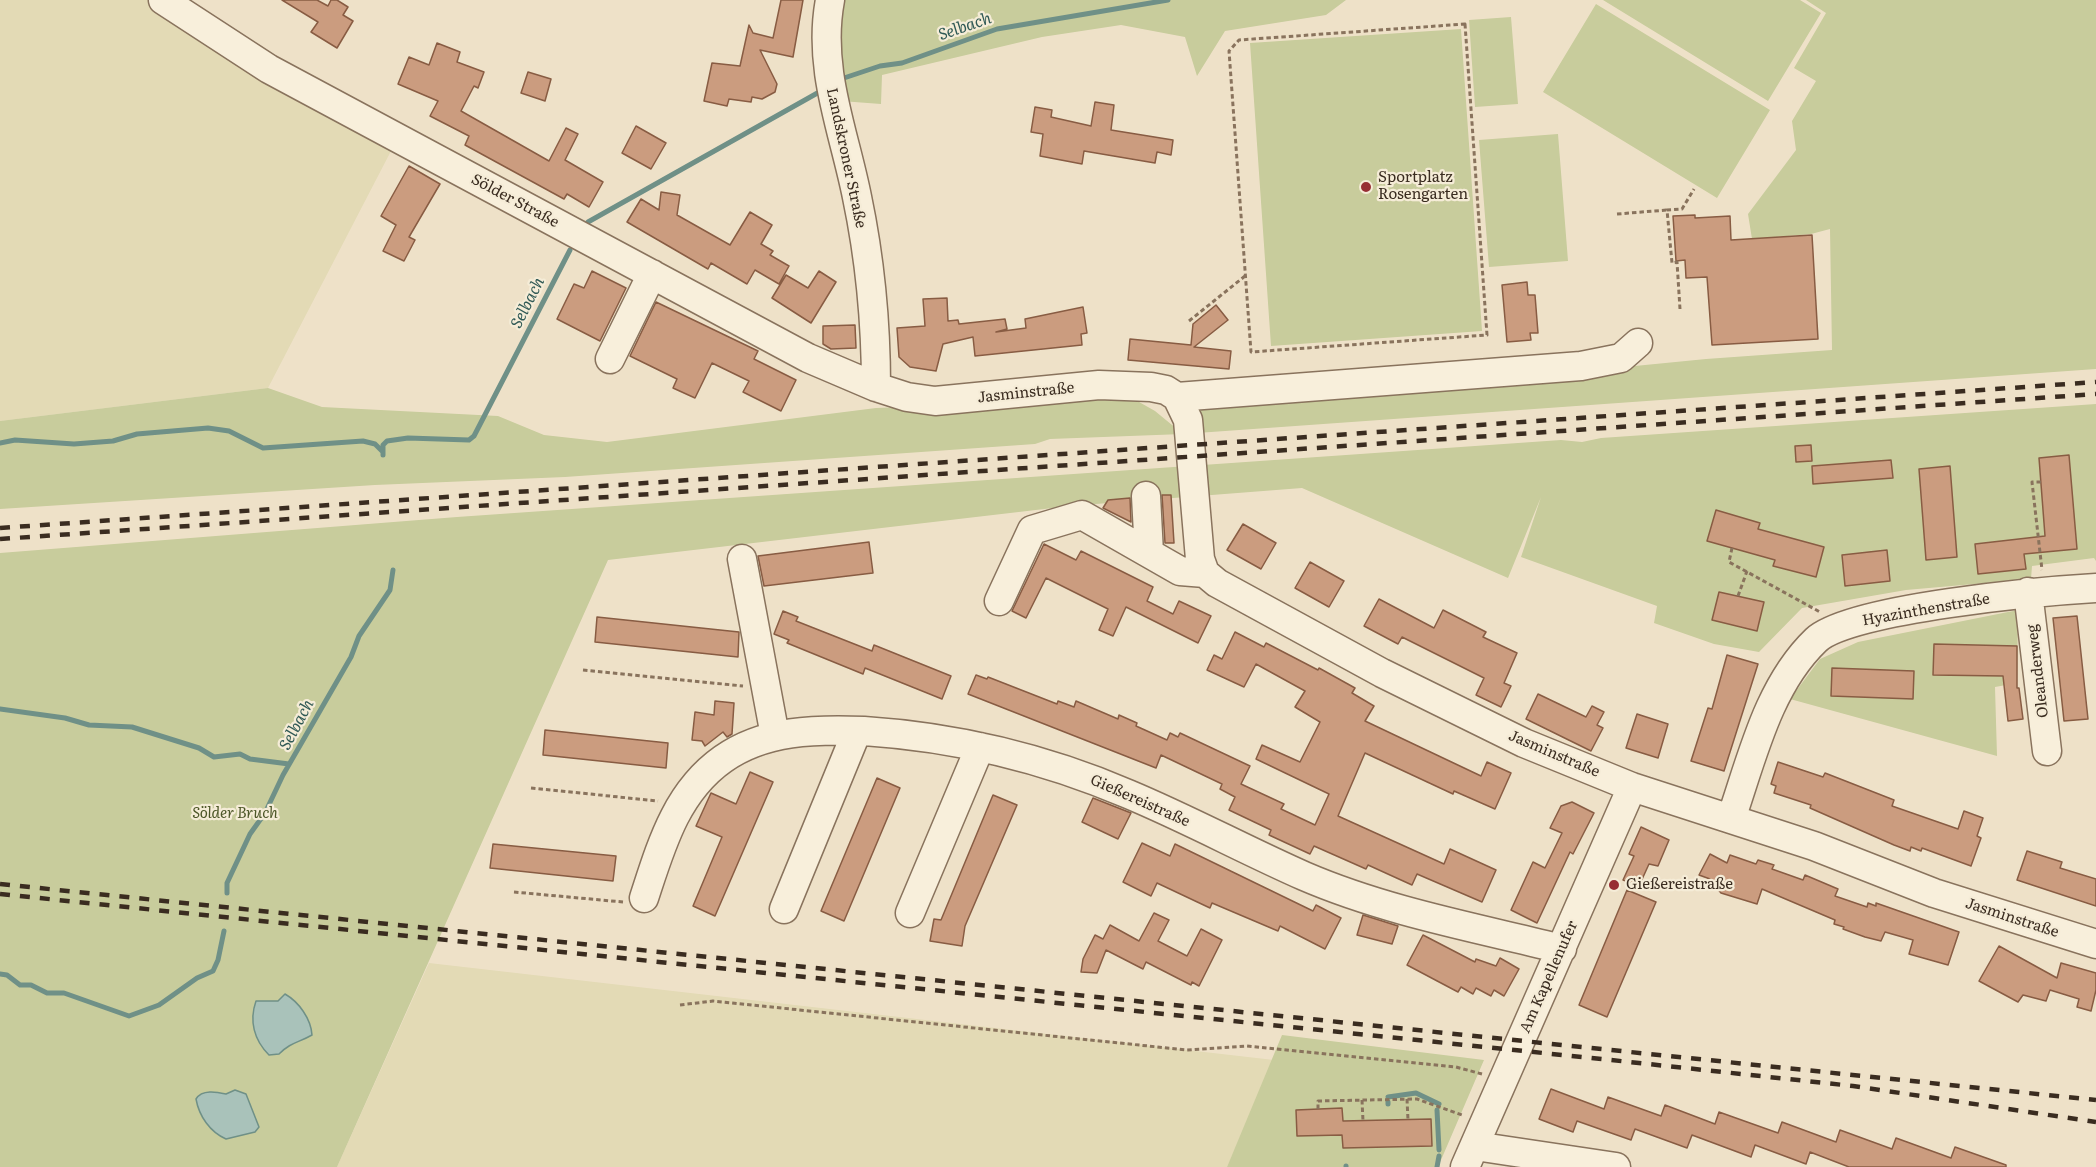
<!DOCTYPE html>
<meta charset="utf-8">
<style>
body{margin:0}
canvas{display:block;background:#eee1c8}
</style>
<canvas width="2096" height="1167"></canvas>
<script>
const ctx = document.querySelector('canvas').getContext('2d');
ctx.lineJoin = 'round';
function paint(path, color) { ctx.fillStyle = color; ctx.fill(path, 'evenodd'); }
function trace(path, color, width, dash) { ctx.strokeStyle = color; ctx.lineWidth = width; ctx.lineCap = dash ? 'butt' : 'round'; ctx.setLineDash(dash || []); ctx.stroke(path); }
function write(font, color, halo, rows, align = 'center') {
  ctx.font = font + ' Literata,serif'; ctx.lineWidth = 4.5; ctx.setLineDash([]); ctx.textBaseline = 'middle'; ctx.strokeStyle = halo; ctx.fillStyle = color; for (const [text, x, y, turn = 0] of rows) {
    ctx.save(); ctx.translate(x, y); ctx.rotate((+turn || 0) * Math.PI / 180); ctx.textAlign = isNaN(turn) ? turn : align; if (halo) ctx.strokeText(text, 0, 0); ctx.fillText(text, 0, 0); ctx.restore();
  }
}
const farmland = new Path2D(`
 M0,0H163L391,151L268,388L0,421Z
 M429,963L1274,1060L1227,1167H337Z`);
const green = new Path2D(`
 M838,0H1346L1326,15L1225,31L1197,76L1185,37L1121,25L1042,37L882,75L881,104L841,101Z
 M1603,0H1800L1821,13L1768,101Z
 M1806,0H2096V369L1197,433L1198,409L1706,359L1832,350L1830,229L1811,234L1752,239L1748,214L1796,150L1792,121L1816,81L1794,68L1826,13Z
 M1596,4L1770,110L1717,198L1543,92Z
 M1511,17L1518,104L1475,107L1469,20Z
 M1461,29L1482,331L1271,346L1250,43Z
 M1558,134L1568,261L1489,267L1479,140Z
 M268,388L322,407L498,416L544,435L607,442L876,408L1132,398L1155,411L1183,434L1050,439L1035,444L565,477L375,485L0,509V421Z
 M2096,404V561L2094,558L2032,566L2031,579L1906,590L1802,608L1759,652L1714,644L1654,623L1657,606L1521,557L1541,497L1508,578L1302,488L1070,506L608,560L337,1167H0V553L457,517L1561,440L1582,442L1601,438Z
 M2018,610L2017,683L1995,687L1997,756L1790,699L1820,659L1858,642Z
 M1282,1035L1484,1060L1438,1167H1227Z`);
const water = new Path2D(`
 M285,994C299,1002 311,1019 312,1035C298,1043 291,1042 279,1054L269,1055C254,1040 249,1021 256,1001H278Z
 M235,1090L246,1094L259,1127L255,1132L226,1139C210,1132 199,1116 196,1099C202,1089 217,1092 226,1094Z`);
const stream = new Path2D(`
 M844,78L880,66L902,63L997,29L1168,0
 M588,222L821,91
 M0,443L15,440L74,444L113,441L137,434L208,428L229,431L263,448L363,441L375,444L382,451
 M383,455V445L387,441L408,438L469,440L474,436L570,250
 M0,709L65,718L89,725L132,727L199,748L214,757L240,754L250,759L289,764
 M227,893V883L250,834L265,813L283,775L351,657L359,636L390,590L393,570
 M0,974L7,975L20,985H31L47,993H64L129,1016L159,1005L197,978L213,971L218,960L224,931
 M1388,1097L1416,1093L1439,1104
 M1388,1104V1102
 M1437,1110L1439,1150
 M1346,1166V1167
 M1437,1167L1439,1156`);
const building = new Path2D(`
 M282,0H317L328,6L331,0H337L348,7L343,15L353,21L337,48L311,32L318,22Z
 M781,0H803L793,57L760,50L777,84L775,92L762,99L752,97L751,102L729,99L727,106L704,101L712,63L740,66L749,25L753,33L773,38Z
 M437,43L460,52L457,62L484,72L478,88L474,86L461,111L549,161L566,128L578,134L565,160L603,182L589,207L567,194L564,199L465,145L469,136L430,116L438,101L398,84L409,57L429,65Z
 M528,72L551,79L545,101L521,93Z
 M1095,102L1114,105L1111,130L1173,140L1171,155L1157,152L1155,163L1084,151L1082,164L1040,156L1043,134L1031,132L1035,107L1052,110L1051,117L1091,126Z
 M636,126L666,143L651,169L622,153Z
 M409,166L440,184L409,237L415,240L404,261L383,251L396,225L381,216Z
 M661,192L680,195L677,215L730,245L750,212L772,225L761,244L773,251L770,255L789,266L779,284L755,270L747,284L711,263L708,269L627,222L641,199L659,210Z
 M1695,215V218L1730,216L1731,240L1812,235L1818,339L1712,345L1707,277L1686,278L1685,260L1676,261L1673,216Z
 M592,271L626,288L600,341L557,319L574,284L584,288Z
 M819,271L836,282L811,323L772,298L786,275L808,288Z
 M1527,282L1528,295H1535L1538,333H1530L1531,340L1507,342L1502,285Z
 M947,298L948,321L958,320L959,324L1005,319L1007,329L996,332L1026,328L1025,319L1083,307L1087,333L1081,334L1082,345L975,356L973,337L943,344L936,371L910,367L899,357L897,328L925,326L923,299Z
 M656,302L758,351L754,359L796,380L781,411L743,392L749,381L712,363L695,398L673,388L677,379L630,356Z
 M1216,305L1228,320L1194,347L1231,351L1229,369L1128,360L1130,339L1191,345L1193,324Z
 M855,325L856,348L831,349L823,344V326Z
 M1811,445L1812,461L1796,462L1795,446Z
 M2069,455L2077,549L2024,554L2026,569L1978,574L1975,544L2045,536L2039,458Z
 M1891,460L1893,478L1813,484L1812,466Z
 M1950,466L1957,557L1926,560L1919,469Z
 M1162,495H1171L1174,543H1165Z
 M1130,498L1131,522L1103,508L1108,500Z
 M1716,510L1760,523L1758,529L1824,547L1816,577L1773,566L1775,560L1707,541Z
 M1243,524L1276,543L1261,569L1227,550Z
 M869,542L873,573L764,586L758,556Z
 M1044,544L1076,560L1081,551L1153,587L1147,601L1173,614L1179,601L1211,616L1198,643L1126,607L1113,636L1099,630L1108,609L1046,578L1026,618L1012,611Z
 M1887,550L1890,581L1845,586L1842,555Z
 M1310,562L1344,581L1329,607L1295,588Z
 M1719,592L1764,602L1757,631L1712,620Z
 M1379,599L1434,628L1443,610L1486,632L1483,637L1517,653L1504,683L1511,686L1501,707L1476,695L1484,678L1402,637L1398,644L1364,626Z
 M783,611L798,617L796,621L872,651L874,645L951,676L942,699L865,668L863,674L787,643L789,640L774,634Z
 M2077,616L2088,719L2064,721L2053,618Z
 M597,617L739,632L738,657L595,642Z
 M1235,632L1264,647L1266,643L1318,670L1319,668L1355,688L1352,693L1374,706L1365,721L1481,776L1487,762L1511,773L1495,809L1454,791L1453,794L1365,753L1338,816L1444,864L1450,849L1496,870L1482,902L1417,874L1412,885L1368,865L1366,869L1314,846L1310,854L1269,835L1271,830L1229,810L1235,797L1220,789L1222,784L1161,755L1156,768L968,694L976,675L987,679L988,677L1057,704L1058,701L1074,707L1076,701L1118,719L1119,715L1137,723L1136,726L1167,740L1170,733L1178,737L1180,733L1250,766L1241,784L1284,804L1281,809L1315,825L1329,794L1256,759L1262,745L1300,762L1320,722L1295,707L1305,691L1256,664L1244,687L1207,670L1214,655L1222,659Z
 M1934,644L2017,646V688H2019L2023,719L2008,721L2003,676L1933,675Z
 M1727,655L1758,664L1724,771L1691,761L1708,708L1712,709Z
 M1832,668L1914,671L1913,699L1831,696Z
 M1538,694L1586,717L1592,706L1604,712L1597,725L1603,728L1591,751L1526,719Z
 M715,701L734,703L732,734L727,737L723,732L705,746L702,741L692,740L695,712L714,715Z
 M1637,714L1668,724L1658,758L1626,748Z
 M545,730L668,743L666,768L543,755Z
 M1778,762L1823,777L1825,773L1894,800L1892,806L1958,829L1964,811L1983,818L1977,836L1981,838L1971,866L1922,848L1921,851L1911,847L1910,851L1894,845L1810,808L1811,805L1774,793L1776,786L1771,784Z
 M750,772L773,782L715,916L693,906L722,837L696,826L711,793L736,804Z
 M877,778L900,788L844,921L821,911Z
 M993,795L1017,805L965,926L962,946L930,941L934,919L941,920Z
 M1093,798L1131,813L1118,839L1082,822Z
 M1572,802L1594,813L1573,854L1570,852L1537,923L1511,910L1533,862L1545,868L1562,833L1550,828L1561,806Z
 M1641,827L1669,840L1658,866L1649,864L1639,886L1623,880L1634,856L1629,854Z
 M1142,843L1170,856L1175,844L1313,911L1316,905L1341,918L1325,949L1280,926L1278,931L1212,903L1210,908L1157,883L1151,896L1123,882Z
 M493,844L616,856L613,881L490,868Z
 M2027,851L2062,862L2060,868L2096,879V906L2017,880Z
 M1710,854L1727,863L1730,855L1756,864L1758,860L1774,865L1772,869L1803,880L1805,875L1838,889L1835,896L1867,907L1868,903L1876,906V903L1959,932L1948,965L1909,954L1913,940L1885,932L1881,941L1865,937L1843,929L1844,927L1834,924L1835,920L1762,889L1757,904L1721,893L1716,887L1708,884L1710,879L1699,875Z
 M1627,890L1656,902L1607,1017L1579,1005Z
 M1154,913L1169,920L1158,941L1187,956L1201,929L1222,940L1199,986L1192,982L1191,985L1146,962L1143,969L1106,950L1097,973L1081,972L1083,959L1095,935L1103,939L1110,925L1139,941Z
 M1363,915L1398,926L1392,944L1357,935Z
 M1423,935L1475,962L1476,959L1496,966L1500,958L1519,969L1504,996L1494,990L1491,996L1476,988L1473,994L1461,987L1458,992L1407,965Z
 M1999,946L2057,978L2061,963L2096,973V990L2091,1011L2077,1007L2079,999L2050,990L2046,1001L2023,995L2018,1002L1979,981Z
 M1551,1089L1604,1109L1608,1097L1661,1116L1665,1105L1715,1124L1719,1112L1778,1133L1782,1122L1836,1142L1840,1130L1892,1149L1896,1138L1951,1158L1955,1147L2006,1165V1167H1849L1810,1152L1806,1164L1755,1145L1751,1157L1692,1135L1687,1148L1635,1129L1631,1140L1577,1121L1573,1132L1539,1119Z
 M1342,1108L1343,1121L1431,1119L1432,1146L1343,1148L1342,1135L1297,1136L1296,1110Z`);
const path = new Path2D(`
 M1465,24L1487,335L1251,352L1229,51L1239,40Z
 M1617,214L1667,210
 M1680,309L1677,262L1672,263L1667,210L1682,209L1694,189
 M1189,321L1245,276
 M2041,482H2032L2042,570
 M1732,548L1729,562L1820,612
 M1738,596L1747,571
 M583,670L743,686
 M531,788L658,801
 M514,892L623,902
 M680,1005L713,1001L1187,1050L1247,1046L1456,1067L1482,1074
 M1407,1099L1408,1120
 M1362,1100L1363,1121
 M1318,1109V1101L1417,1099L1462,1115`);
const minor = new Path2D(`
 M163,0L269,69L808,358L876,387L907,397L935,401L1099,385L1151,387L1166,390L1177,397L1188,420L1200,559L1205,573L1217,583L1382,673L1524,743L1632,787L1814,846L1934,893L2096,944
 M830,0C817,69 844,131 857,197C870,259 876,325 876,387
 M610,359L652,274
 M1177,397L1581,366L1621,358L1638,343
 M1146,496L1149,553
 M742,559L775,736
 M2028,592L2047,751
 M999,601L1032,530L1082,515L1180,571L1205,573
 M1731,819C1752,758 1768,686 1816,640C1850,608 2044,591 2096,588
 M644,898C661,846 676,792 723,759C764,730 816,729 864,731C955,737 1044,758 1128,794C1188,819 1245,850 1304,876C1385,911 1477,928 1562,949
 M784,909L857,731
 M910,913L980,747
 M1475,1146L1616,1167
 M1465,1167L1632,787`);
const rail = new Path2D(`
 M0,528L2096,382
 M0,539L2096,394
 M0,884L2096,1100
 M0,894L1611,1060L1853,1086L2096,1122`);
const markers = [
 [1366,187,6,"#972e33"],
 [1614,885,6,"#972e33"]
];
const streetNames = [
 ["Landskroner Straße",846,158,78],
 ["Sölder Straße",515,201,28],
 ["Jasminstraße",1026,393,-6],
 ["Hyazinthenstraße",1926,610,-10],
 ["Oleanderweg",2038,671,-97],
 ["Jasminstraße",1554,754,23],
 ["Gießereistraße",1140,801,24],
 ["Jasminstraße",2012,918,18],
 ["Am Kapellenufer",1549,977,-66]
];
const poiNames = [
 ["Sportplatz",1378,178],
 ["Rosengarten",1378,195],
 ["Gießereistraße",1626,885]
];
const parkNames = [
 ["Sölder Bruch",235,814]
];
const waterNames = [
 ["Selbach",965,27,-19],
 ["Selbach",528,303,-63],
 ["Selbach",297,725,-62]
];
paint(farmland, '#e3dab5');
paint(green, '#c8cc9c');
paint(water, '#a9c2ba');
trace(water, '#6f9087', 1.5);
trace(stream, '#6f9087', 5);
paint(building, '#cb9c7f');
trace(building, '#885c43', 1.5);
trace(minor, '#89735d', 31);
trace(path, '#89735d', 3, [4.5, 3]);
trace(minor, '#f8efdb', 28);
trace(rail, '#3a2c20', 4.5, [10, 10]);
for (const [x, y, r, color] of markers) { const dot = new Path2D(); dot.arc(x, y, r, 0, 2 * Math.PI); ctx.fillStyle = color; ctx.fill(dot); trace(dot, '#f5ecd7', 2); }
write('15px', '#3a2c20', '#f5ecd7', streetNames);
write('15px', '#3a2c20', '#f5ecd7', poiNames, 'left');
write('italic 15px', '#4c5627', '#f5ecd7', parkNames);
write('italic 16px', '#305955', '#f5ecd7', waterNames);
</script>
